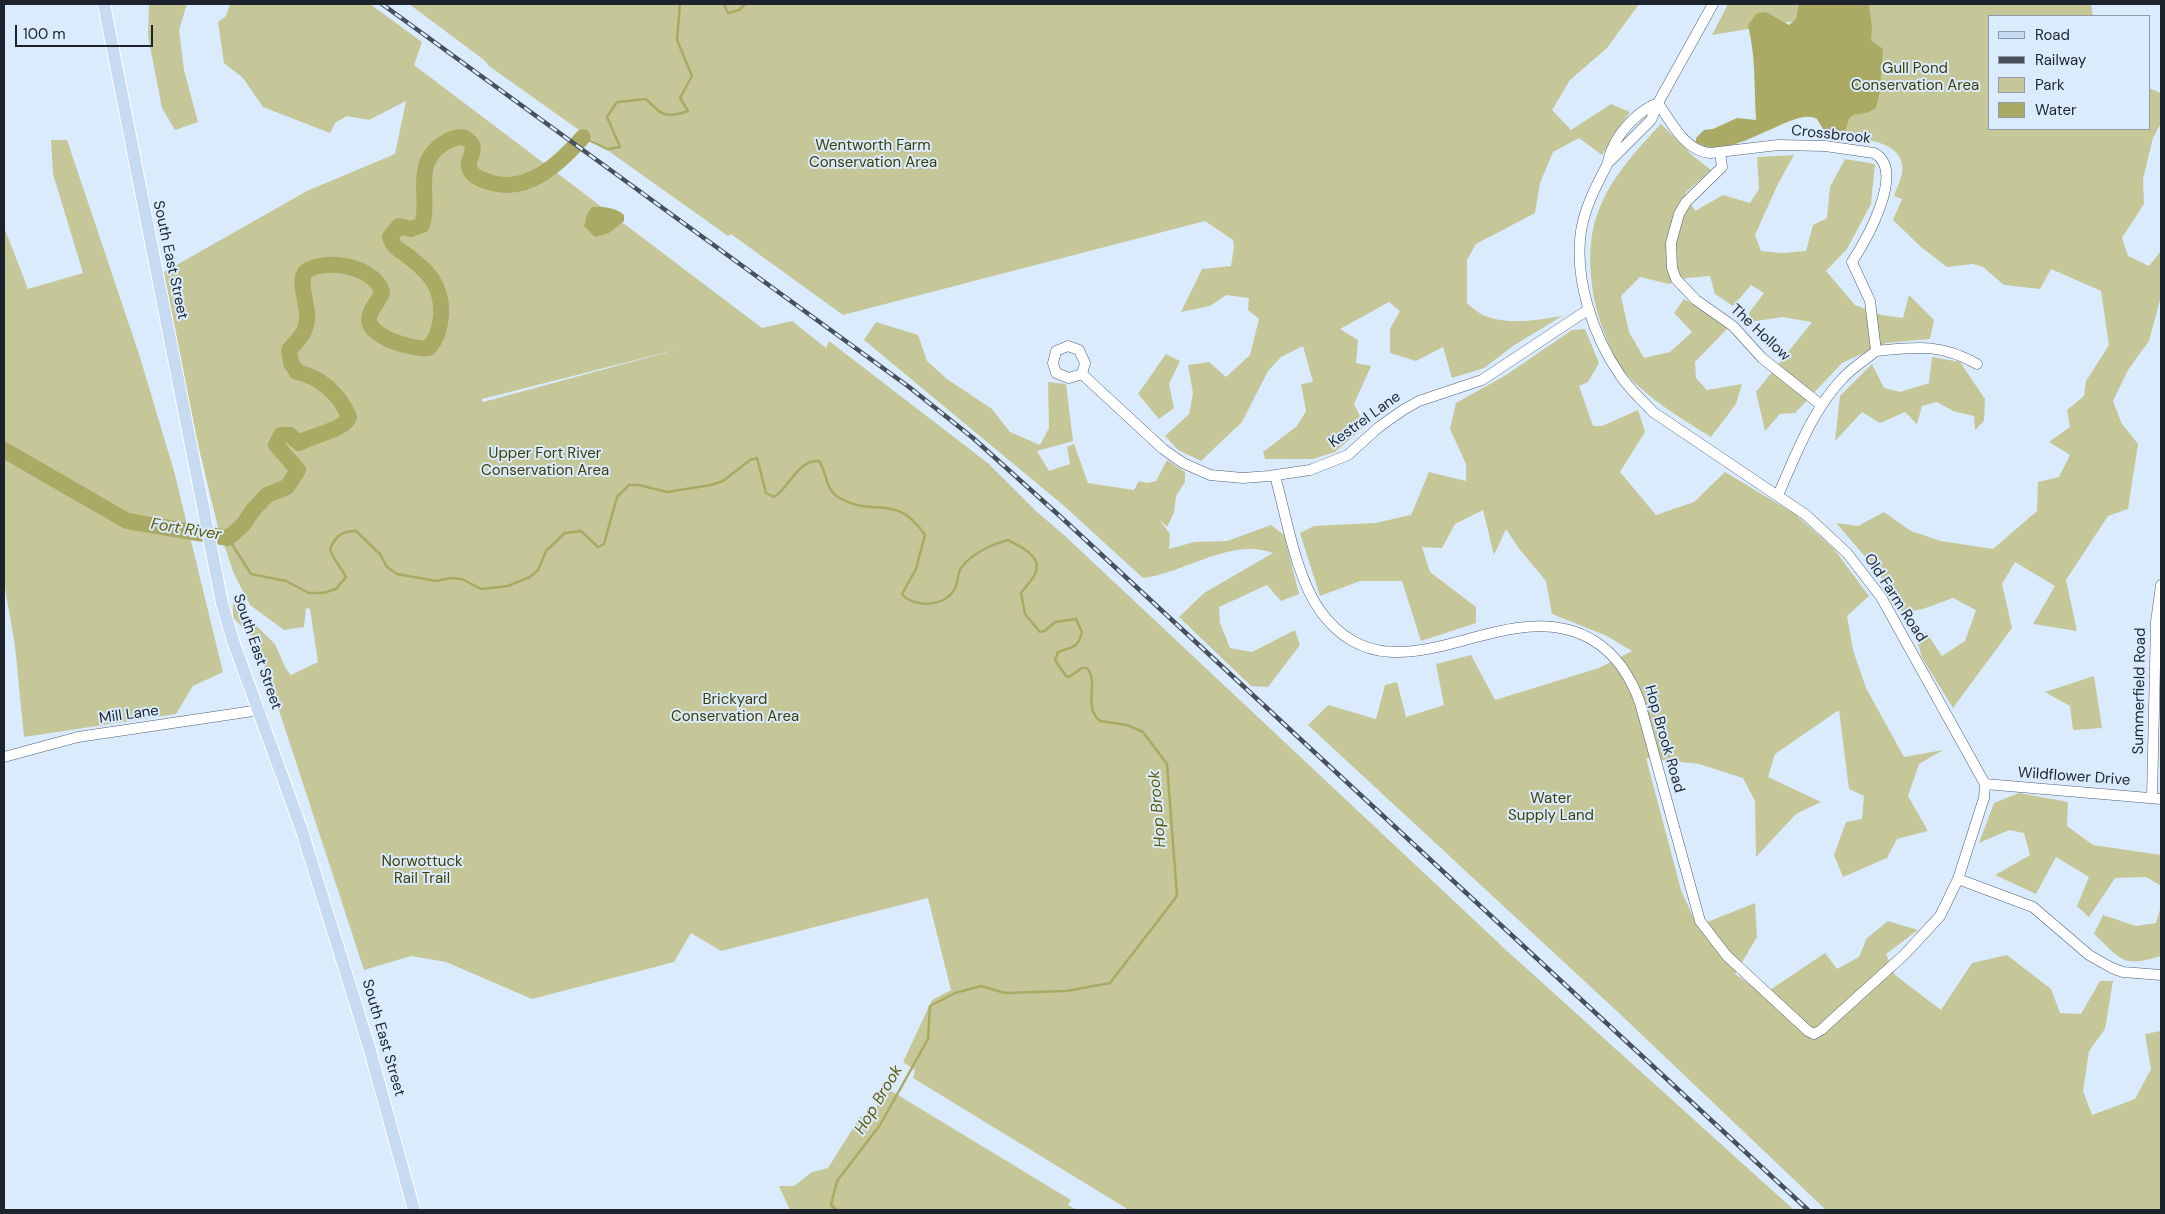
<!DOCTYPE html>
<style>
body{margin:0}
#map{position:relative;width:2165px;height:1214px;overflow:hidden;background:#daebfe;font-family:"DM Sans",sans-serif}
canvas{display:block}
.frame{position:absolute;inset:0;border:5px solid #1c232c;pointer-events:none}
.legend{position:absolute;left:1988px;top:15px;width:162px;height:115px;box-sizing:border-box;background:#daebfe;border:1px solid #8e9baa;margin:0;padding:6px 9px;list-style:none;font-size:15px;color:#1c232c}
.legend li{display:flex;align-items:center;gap:10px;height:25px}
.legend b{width:25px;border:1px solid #8e9baa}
.scale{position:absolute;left:15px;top:25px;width:138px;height:22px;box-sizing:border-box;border:2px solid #1c232c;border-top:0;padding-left:6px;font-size:15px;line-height:18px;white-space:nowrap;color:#1c232c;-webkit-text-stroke:4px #daebfe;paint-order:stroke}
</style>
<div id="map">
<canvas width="2165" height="1214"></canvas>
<div class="frame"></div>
<ul class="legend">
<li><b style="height:6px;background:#c6dbf2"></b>Road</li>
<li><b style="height:6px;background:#464f5a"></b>Railway</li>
<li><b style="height:14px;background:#c6c799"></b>Park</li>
<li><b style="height:14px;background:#aaaa64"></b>Water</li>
</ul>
<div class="scale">100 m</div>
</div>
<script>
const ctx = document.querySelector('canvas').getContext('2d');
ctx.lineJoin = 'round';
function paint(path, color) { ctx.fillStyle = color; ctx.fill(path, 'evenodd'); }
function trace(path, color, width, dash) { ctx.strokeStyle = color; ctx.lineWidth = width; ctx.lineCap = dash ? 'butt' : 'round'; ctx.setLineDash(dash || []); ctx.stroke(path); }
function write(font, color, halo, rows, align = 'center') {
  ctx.font = font + ' "DM Sans",sans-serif'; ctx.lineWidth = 4; ctx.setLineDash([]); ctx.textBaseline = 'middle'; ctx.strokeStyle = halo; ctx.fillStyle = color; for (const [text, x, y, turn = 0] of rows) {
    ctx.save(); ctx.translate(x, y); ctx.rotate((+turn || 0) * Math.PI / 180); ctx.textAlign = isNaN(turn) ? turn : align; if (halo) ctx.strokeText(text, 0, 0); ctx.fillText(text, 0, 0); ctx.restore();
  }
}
const green = new Path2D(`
 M149,4H187L179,30L184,70L198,122L175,130L162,108L148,36Z
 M230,4H370L422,42L414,65L762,328L792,321L826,348L829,341L989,464L1037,512L1064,535L1505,949L1794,1210H1129L913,1078L915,1070L903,1062L932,1000L951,990L928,898L721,951L691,933L674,962L532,999L446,962L411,956L364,970L256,640L233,618V603L275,644L286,669L291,675L318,662L310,609L306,608L304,627L284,630L250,605L234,574L218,527L157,276L307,191L395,154L406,101L369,120L347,116L335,123L330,133L263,107L243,78L224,63L218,22L226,16ZM683,348L483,402L482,400V399Z
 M409,4H1639L1607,48L1570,80L1552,110L1571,130L1611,104L1630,112L1602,155L1579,138L1553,152L1540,183L1535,213L1476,244L1467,260V303C1491,329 1530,321 1562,316L1513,346L1484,368L1452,378L1443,347L1416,361L1390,353V329L1400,311L1389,302L1340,329L1358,340L1356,363L1371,366L1354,404L1365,426L1335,452L1313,459H1265L1263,452L1297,426L1306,411L1301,384L1313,382L1303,346L1281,357L1268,371L1242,422L1201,461L1178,450L1165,436L1189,414L1193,393L1188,365L1209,362L1226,377L1250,355L1259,319L1248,310L1249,298L1226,295L1210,306L1181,312L1202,269L1231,266L1234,247L1233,240L1205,221L843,315L731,234L728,236L489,66L484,60Z
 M1728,4H2091L2093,16H1989V129H2149V88L2161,93V123L2153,138L2143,179L2144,204L2122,238L2128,256L2149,266L2161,251V296L2149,341L2128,370L2113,401L2122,424L2138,444L2128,509L2108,516L2066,580L2077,631L2033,624L2055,586L2015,562L2002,584L2012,628L1953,708L1922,658L1917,640L1926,632L1942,656L1965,641L1976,610L1953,598L1923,609L1902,613L1876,569L1836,523L1858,526L1884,512L1911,531L1941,541L1993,549L2037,511L2038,482L2059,477L2070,455L2049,442L2070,427L2067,410L2084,396L2086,381L2109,345L2101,291L2051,269L2040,289L2004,285L1983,267L1973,264L1947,267L1921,247L1893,220L1902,199L1894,196C1897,187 1904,175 1902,165C1899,139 1858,139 1838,137L1820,17L1712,35Z
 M1661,124L1692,155L1711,170L1685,193L1695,211L1723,195L1750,203L1759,189L1757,157L1794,155L1777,186L1755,235L1761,251L1781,253L1806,251L1813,225L1827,218L1830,187L1845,159L1875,164L1871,204L1847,249L1826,271L1855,305L1881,315L1903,318L1909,295L1934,320L1930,339L1886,343L1842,363L1795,413L1780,414L1765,431L1756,392L1812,322L1782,317L1750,322L1749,313L1764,293L1751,285L1733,306L1715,294L1710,276L1687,278L1669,284L1640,277L1621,296L1629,332L1644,358L1670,352L1692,332L1674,313L1684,299L1719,319L1727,329L1695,362L1696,378L1707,390L1742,384L1736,404L1711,437C1680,418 1650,400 1625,373C1614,361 1600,324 1596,307C1578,222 1604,184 1661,124Z
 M51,140H67L139,354L174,471L223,672L193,686L176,714L24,737L15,646L4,582V227L28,289L83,273L53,174Z
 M876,322L918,335L927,361L947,379L992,409L1010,432L1040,445L1049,428L1048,382L1066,384L1073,441L1037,451L1049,471L1070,464L1067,447L1074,444L1088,483L1134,490L1139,481L1147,483L1156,481L1167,460L1185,472V482L1176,496L1174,513L1167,527L1159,519L1170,534L1169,549L1194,542L1227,541L1271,525L1284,535L1299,594L1281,601L1267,585L1219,607L1220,623L1230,648L1252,652L1295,630L1300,645L1268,687L1251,686L1179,617L1204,593L1273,553C1231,537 1185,573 1143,578L1063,505L864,340Z
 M1585,329L1599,363L1588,382L1579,386L1593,426H1602L1638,410L1645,432L1620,472L1656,515L1694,502L1725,472L1795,514L1834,549L1869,596L1847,616L1853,650L1866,688L1904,757L1943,750L1919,764L1908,796L1928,831L1897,839L1887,858L1843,877L1834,855L1846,822L1862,819L1864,796L1849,789L1839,710L1775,754L1768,777L1821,802L1796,814L1756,857L1755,801L1743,778L1699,764L1646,758L1681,890L1697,926L1755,903L1757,937L1735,974L1764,994L1825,953L1837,969L1859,957L1867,938L1888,921L1918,930L1886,954L1895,975L1941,1010L1972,963L2007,955L2051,989L2060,1013L2081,1014L2100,981H2113L2105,1029L2089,1051L2083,1091L2092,1115L2135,1099L2151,1069L2145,1034L2161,1031V1210H1826L1621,1015L1308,725L1328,705L1376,719L1385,685L1397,682L1406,717L1444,705L1436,664L1471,655L1495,700L1599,668L1632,651L1607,636L1552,614L1546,581L1520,550L1506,529L1494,555L1483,510L1455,524L1442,548L1422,547L1430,572L1476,607V623L1421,641L1402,581H1360L1320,596L1300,533L1314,526L1375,523L1411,515L1429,472L1466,481V464L1450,429L1456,403L1506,375L1572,330Z
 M1166,354L1180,361L1169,384L1174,408L1159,419L1138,394Z
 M1932,357L1960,362L1985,399L1984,421L1975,430L1974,416L1953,411L1937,402L1922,406L1917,424L1905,412L1880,423L1862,412L1835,441L1840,396L1872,364L1884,388L1900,392L1929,383Z
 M2094,676L2102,728L2073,730L2070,706L2045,692Z
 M2019,793L2068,802L2067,826L2093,845L2161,855V886L2146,877L2115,878L2089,917L2077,906L2089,877L2056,857L2036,894L1995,875L2030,855L2024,833L2009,830L1979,843L1994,803Z
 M2161,906V956C2122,968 2122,960 2094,934L2103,915L2136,926L2156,923Z
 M883,1086L1071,1200L1068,1205L1077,1210H790L779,1186H794L812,1172L828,1168L860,1117L874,1116Z`);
const water = new Path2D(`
 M1799,4H1869L1872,28L1871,40L1883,49L1880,91L1876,108C1855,122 1849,102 1845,139L1842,142L1823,129L1817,119C1794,105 1731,165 1696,142V138L1704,130L1713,129L1737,118L1756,120C1754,87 1756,58 1748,25L1757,13L1766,12L1789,25L1796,19Z
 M592,207C602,206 617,208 624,215V221L609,233L595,237L584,226L587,214Z`);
const stream = new Path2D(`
 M724,4L728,13L739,10L745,4
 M583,137L607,149L620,147L607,117L617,102L646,99C662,115 665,119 688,111L680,98L692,76L677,40L680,4
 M228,538L251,574L286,581L309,593H323L336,589L346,577C341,567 334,561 330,549C336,536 341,531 356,531L380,554L387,567L397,574L436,581L450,578L462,579L481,589L508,586L530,577L538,570L546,551L565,533L581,531L598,547L604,544L617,497L629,485H639L667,492L711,485L723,481L750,460L757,458L766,493L774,497C789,488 798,459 819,461C827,472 825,489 838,497C874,519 895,491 925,535L916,569L902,594C913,608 944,607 954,590C958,584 957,575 961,568C971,554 992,544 1008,540C1020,546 1044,557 1035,574C1032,581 1025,587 1021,593L1025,614L1040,632L1045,631L1055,622L1076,619L1082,632C1077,650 1073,646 1058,652L1055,660L1066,676L1069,677L1082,668H1087C1100,684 1082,706 1100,721L1127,725L1143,732L1167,764L1177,896L1110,983L1066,991L1005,993L981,986L955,993L930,1006L928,1039L880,1125L837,1181L831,1205L837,1210`);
const river = new Path2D(`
 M4,450L127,521L228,538L243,525L253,510L267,495L287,487L298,470L276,445L281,435H290L299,443C313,435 346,429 349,417C340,395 321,377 297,372L291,363L289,350C294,344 301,338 304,331C314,311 296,287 305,272C324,257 375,266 382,292C380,301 369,309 369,320C371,338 413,350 429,348C436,340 440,327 441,316C443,285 428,271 404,253C396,248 393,246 390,237L399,226L411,229L422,225C431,197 411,164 444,143C450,139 456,137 463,137C484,148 464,157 470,170C473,177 482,180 489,182C527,195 560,163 583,137`);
const minor = new Path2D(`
 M1658,103C1671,122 1685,151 1710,153L1778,145L1825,146L1874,153C1907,170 1865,242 1852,262L1870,301L1876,351C1865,360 1852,368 1843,378C1812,410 1796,455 1778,495
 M1720,152L1722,167L1686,202L1679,214L1671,243L1672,268L1676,279L1696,300L1733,326L1762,358L1821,405
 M1610,161L1651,120L1658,103L1713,4
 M1876,351C1916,347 1940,343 1977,364
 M1082,374L1085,363L1079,350L1068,346L1056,351L1053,363L1056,373L1069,378L1082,374L1163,449L1183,463L1210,475L1243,478L1269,476L1310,470L1348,455L1379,427L1403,410L1419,401L1482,380L1589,309
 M1275,476C1287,518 1295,576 1321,612C1375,685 1448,638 1517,628C1578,619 1620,646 1640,703L1700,921L1727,956L1808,1031L1814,1034L1821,1030L1905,954L1940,916L1958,879L1984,798L1985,784L1881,597L1847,553L1806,515L1653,412C1642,400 1629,389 1620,375C1593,336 1574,279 1581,231C1585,207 1596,186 1607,165C1609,159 1610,152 1613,147C1621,129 1640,110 1658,103
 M4,757L78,737L260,710
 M1985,784L2161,799
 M2152,798L2156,622L2161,585
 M1958,879L2033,907L2089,955L2112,968L2123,972L2161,975`);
const major = new Path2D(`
 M104,4L222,603L233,641L301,828L369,1047L414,1210`);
const rail = new Path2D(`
 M382,4L909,387L973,438L1062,518L1808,1210`);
const parkNames = [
 ["Gull Pond",1915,69],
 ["Conservation Area",1915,86],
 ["Wentworth Farm",873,146],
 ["Conservation Area",873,163],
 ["Upper Fort River",545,454],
 ["Conservation Area",545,471],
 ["Brickyard",735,700],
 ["Conservation Area",735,717],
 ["Water",1551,799],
 ["Supply Land",1551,816],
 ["Norwottuck",422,862],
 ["Rail Trail",422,879]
];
const streetNames = [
 ["Crossbrook",1831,135,6],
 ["South East Street",170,260,78],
 ["The Hollow",1760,333,43],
 ["Kestrel Lane",1365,420,-36],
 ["Old Farm Road",1895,598,57],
 ["South East Street",257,652,71],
 ["Summerfield Road",2140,691,-89],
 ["Mill Lane",129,715,-8],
 ["Hop Brook Road",1664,739,74],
 ["Wildflower Drive",2074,777,4],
 ["South East Street",383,1038,74]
];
const waterNames = [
 ["Fort River",186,530,9],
 ["Hop Brook",1158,809,-95],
 ["Hop Brook",879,1100,-59]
];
paint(green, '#c6c799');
paint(water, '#aaaa64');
trace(stream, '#aaaa64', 2.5);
trace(river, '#aaaa64', 16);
trace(minor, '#4e6075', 11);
trace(major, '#fff', 14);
trace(minor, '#fff', 10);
trace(major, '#c6dbf2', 12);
trace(rail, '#464f5a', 4.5);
trace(rail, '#daebfe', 2.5, [8]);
write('15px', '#3e3d03', '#daebfe', parkNames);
write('15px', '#1c232c', '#daebfe', streetNames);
write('italic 16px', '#5d5b03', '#daebfe', waterNames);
</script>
